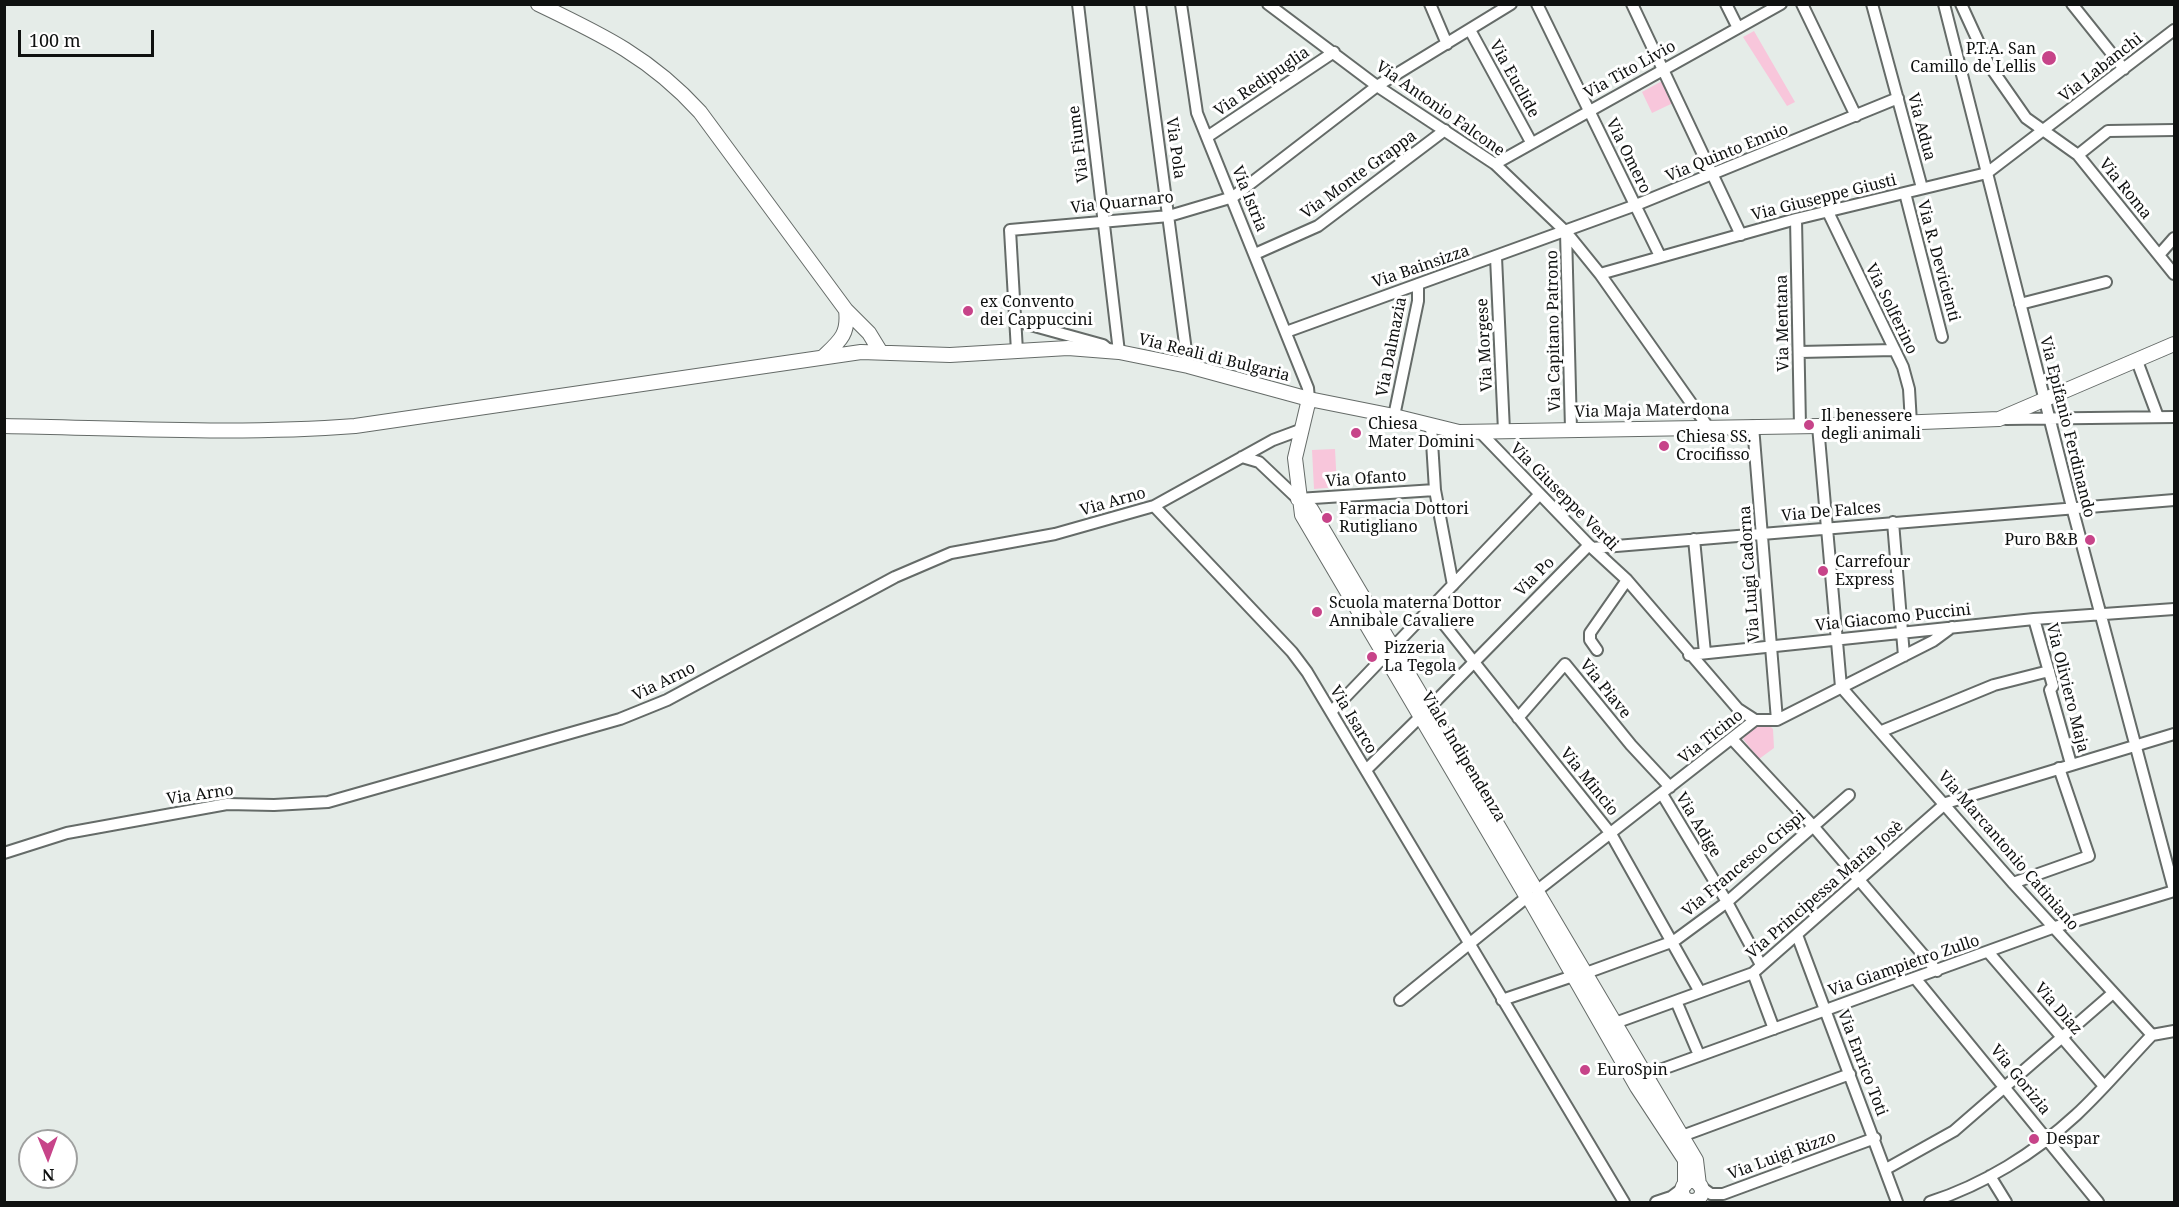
<!DOCTYPE html>
<meta charset="utf-8">
<style>
body{margin:0}
#map{position:relative;width:2179px;height:1207px;overflow:hidden;background:#e5ece8;font-family:"Noto Serif",serif}
canvas{display:block}
.frame{position:absolute;inset:0;border:6px solid #0f1110;pointer-events:none}
.north{position:absolute;left:18px;top:1129px;width:60px;height:60px;box-sizing:border-box;background:#fff;border:2px solid #9fa09f;border-radius:50%;rotate:179deg;font-size:16px;font-weight:700;line-height:24px;text-align:center;color:#0f1110}
.north::after{content:'';display:block;margin:auto;width:21px;height:27px;background:#c74489;clip-path:polygon(50% 0,100% 100%,50% 72%,0 100%)}
.scale{position:absolute;left:18px;top:30px;width:136px;height:27px;box-sizing:border-box;border:3px solid #0f1110;border-top:0;padding-left:8px;font-size:18px;line-height:21px;white-space:nowrap;color:#0f1110;-webkit-text-stroke:4px #fff;paint-order:stroke}
</style>
<div id="map">
<canvas width="2179" height="1207"></canvas>
<div class="frame"></div>
<div class="north">N</div>
<div class="scale">100 m</div>
</div>
<script>
const ctx = document.querySelector('canvas').getContext('2d');
ctx.lineJoin = 'round';
function paint(path, color) { ctx.fillStyle = color; ctx.fill(path, 'evenodd'); }
function trace(path, color, width, dash) { ctx.strokeStyle = color; ctx.lineWidth = width; ctx.lineCap = dash ? 'butt' : 'round'; ctx.setLineDash(dash || []); ctx.stroke(path); }
function write(font, color, halo, rows, align = 'center') {
  ctx.font = font + ' "Noto Serif",serif'; ctx.lineWidth = 6; ctx.setLineDash([]); ctx.textBaseline = 'middle'; ctx.strokeStyle = halo; ctx.fillStyle = color; for (const [text, x, y, turn = 0] of rows) {
    ctx.save(); ctx.translate(x, y); ctx.rotate((+turn || 0) * Math.PI / 180); ctx.textAlign = isNaN(turn) ? turn : align; if (halo) ctx.strokeText(text, 0, 0); ctx.fillText(text, 0, 0); ctx.restore();
  }
}
const green = new Path2D(`
 M1754,31L1795,102L1787,106L1743,37Z
 M1662,81L1673,103L1652,113L1642,92Z
 M1335,449L1337,487L1314,489L1312,450Z
 M1754,726H1770L1773,729L1774,748L1759,759L1743,739Z`);
const street = new Path2D(`
 M1078,4L1119,352
 M1140,4L1188,366
 M1181,4L1197,113L1308,388L1309,399
 M1268,4L1377,86L1495,164L1566,232L1600,274L1708,427
 M1430,4L1447,44
 M1537,4L1660,256
 M1632,4L1741,235
 M1726,4L1738,28
 M1802,4L1856,116
 M1872,4L1922,188
 M1944,4L2072,507L2174,890
 M1961,4L1989,65L2026,118L2078,155L2174,274
 M2072,4L2124,69
 M1470,30L1531,142
 M1207,137L1334,52
 M2078,155L2108,131L2174,130
 M1495,164L1781,4
 M1905,193L1942,337
 M1828,212L1903,367L1909,389L1911,423
 M1796,219L1800,426
 M1566,232L1571,429
 M1255,254L1318,226L1445,130
 M2159,255L2174,238
 M1496,257L1504,431
 M1600,274L1796,219L1987,173L2174,30
 M2020,304L2106,282
 M1016,321L1103,345L1109,350
 M1286,332L1636,205L1898,98
 M1017,351L1010,230L1169,216L1233,197L1377,86L1511,4
 M1799,352L1895,350
 M2137,361L2158,417
 M1394,416L1418,301V284
 M2006,419L2174,417
 M1431,426L1435,490L1453,585
 M1753,426L1777,720
 M1818,426L1841,687
 M1481,433L1589,545L1627,580L1738,709L1755,720
 M1242,457L1259,462L1298,499L1435,490
 M1154,506L1292,652L1307,672L1624,1202
 M1893,522L1904,656
 M1694,539L1705,653
 M1592,548L2174,500
 M1431,608L1611,834L1700,992
 M2034,619L2053,686L2050,690L2071,764
 M1597,650L1590,640V633L1627,580
 M1689,655L2034,619L2174,609
 M1841,687L2013,883L2152,1035
 M1428,709L1589,545
 M1331,712L1540,494
 M1518,718L1565,664L1631,745L1670,787
 M1882,731L1994,685L2049,671
 M1732,739L1813,826L1937,971
 M1366,770L1420,717
 M1662,794L1727,902L1761,965
 M4,853L67,833L227,804L274,805L328,802L620,719L667,700L895,577L951,553L1055,534L1154,506L1273,440L1300,430
 M2013,883L2089,856L2059,768
 M1539,889L1755,720H1777L1933,641L1952,627
 M1797,935L1897,1202
 M1989,953L2104,1086
 M1586,973L1674,941L1727,902L1849,795
 M1753,973L1774,1029
 M1915,978L2098,1202
 M1400,1000L1527,897
 M1502,1000L1573,976
 M1676,1001L1699,1055
 M1615,1023L1753,973L1946,803L2174,734
 M2152,1035L2174,1031
 M1646,1075L2055,927L2174,891
 M1682,1136L1850,1074
 M1886,1169L1954,1131L2113,993
 M1990,1176L2006,1202
 M1701,1187L1711,1194H1723L1875,1138
 M1656,1202L1671,1197L1683,1188
 M1679,1202L1690,1201
 M1930,1202C1983,1185 2035,1153 2076,1115C2103,1090 2127,1061 2152,1035`);
const secondary = new Path2D(`
 M538,4C603,35 651,58 700,112L846,310L869,333L880,351
 M823,357C840,341 849,334 846,310
 M1309,399L1295,458L1302,515L1525,894
 M4,426C122,428 238,435 355,426L861,352L950,355L1068,348L1119,352L1188,366L1309,399L1394,416L1459,432L1818,426L1999,419L2174,344
 M1298,499L1311,509L1533,885
 M1539,895L1696,1160L1699,1185
 M1529,898L1637,1087L1685,1160V1185
 M1682 1191a10 10 0 1 1 20 0a10 10 0 1 1-20 0Z`);
const markers = [
 [2049,58,8,"#c74489"],
 [968,311,6,"#c74489"],
 [1809,425,6,"#c74489"],
 [1356,433,6,"#c74489"],
 [1664,446,6,"#c74489"],
 [1327,518,6,"#c74489"],
 [2090,540,6,"#c74489"],
 [1823,571,6,"#c74489"],
 [1317,612,6,"#c74489"],
 [1372,657,6,"#c74489"],
 [1585,1070,6,"#c74489"],
 [2034,1139,6,"#c74489"]
];
const poiNames = [
 ["P.T.A. San",2036,49,"right"],
 ["Camillo de Lellis",2036,67,"right"],
 ["ex Convento",980,302],
 ["dei Cappuccini",980,320],
 ["Il benessere",1821,416],
 ["degli animali",1821,434],
 ["Chiesa",1368,424],
 ["Mater Domini",1368,442],
 ["Chiesa SS.",1676,437],
 ["Crocifisso",1676,455],
 ["Farmacia Dottori",1339,509],
 ["Rutigliano",1339,527],
 ["Puro B&B",2078,540,"right"],
 ["Carrefour",1835,562],
 ["Express",1835,580],
 ["Scuola materna Dottor",1329,603],
 ["Annibale Cavaliere",1329,621],
 ["Pizzeria",1384,648],
 ["La Tegola",1384,666],
 ["EuroSpin",1597,1070],
 ["Despar",2046,1139]
];
const streetNames = [
 ["Via Labanchi",2101,68,-38],
 ["Via Tito Livio",1630,70,-29],
 ["Via Euclide",1514,79,61],
 ["Via Redipuglia",1262,82,-34],
 ["Via Antonio Falcone",1440,109,35],
 ["Via Adua",1921,127,75],
 ["Via Fiume",1079,144,-97],
 ["Via Pola",1175,148,82],
 ["Via Quinto Ennio",1727,153,-22],
 ["Via Omero",1628,156,64],
 ["Via Monte Grappa",1359,175,-36],
 ["Via Roma",2125,189,51],
 ["Via Giuseppe Giusti",1824,198,-14],
 ["Via Istria",1249,199,68],
 ["Via Quarnaro",1122,203,-6],
 ["Via R. Devicienti",1938,261,75],
 ["Via Bainsizza",1421,267,-19],
 ["Via Solferino",1891,309,64],
 ["Via Mentana",1783,323,-91],
 ["Via Capitano Patrono",1554,331,-91],
 ["Via Morgese",1485,345,-93],
 ["Via Dalmazia",1392,347,-79],
 ["Via Reali di Bulgaria",1214,358,14],
 ["Via Maja Materdona",1652,411,-1],
 ["Via Epifanio Ferdinando",2067,427,76],
 ["Via Ofanto",1366,479,-4],
 ["Via Giuseppe Verdi",1564,497,45],
 ["Via Arno",1113,502,-16],
 ["Via De Falces",1831,512,-5],
 ["Via Luigi Cadorna",1750,574,-94],
 ["Via Po",1535,577,-45],
 ["Via Giacomo Puccini",1893,618,-6],
 ["Via Arno",664,682,-26],
 ["Via Oliviero Maja",2067,688,76],
 ["Via Piave",1605,689,51],
 ["Via Isarco",1353,720,59],
 ["Via Ticino",1711,737,-38],
 ["Viale Indipendenza",1463,757,59],
 ["Via Mincio",1589,782,51],
 ["Via Arno",200,795,-8],
 ["Via Adige",1698,825,59],
 ["Via Marcantonio Catiniano",2008,851,49],
 ["Via Francesco Crispi",1744,864,-40],
 ["Via Principessa Maria Josè",1825,890,-41],
 ["Via Giampietro Zullo",1904,966,-19],
 ["Via Diaz",2058,1009,49],
 ["Via Enrico Toti",1862,1063,69],
 ["Via Gorizia",2020,1080,51],
 ["Via Luigi Rizzo",1782,1156,-20]
];
paint(green, '#f8c6db');
trace(street, '#656b68', 14);
trace(secondary, '#656b68', 16);
trace(street, '#fff', 10);
trace(secondary, '#fff', 14);
for (const [x, y, r, color] of markers) { const dot = new Path2D(); dot.arc(x, y, r, 0, 2 * Math.PI); ctx.fillStyle = color; ctx.fill(dot); trace(dot, '#fff', 2); }
write('16px', '#0f1110', '#fff', poiNames, 'left');
write('16px', '#0f1110', '#fff', streetNames);
</script>
